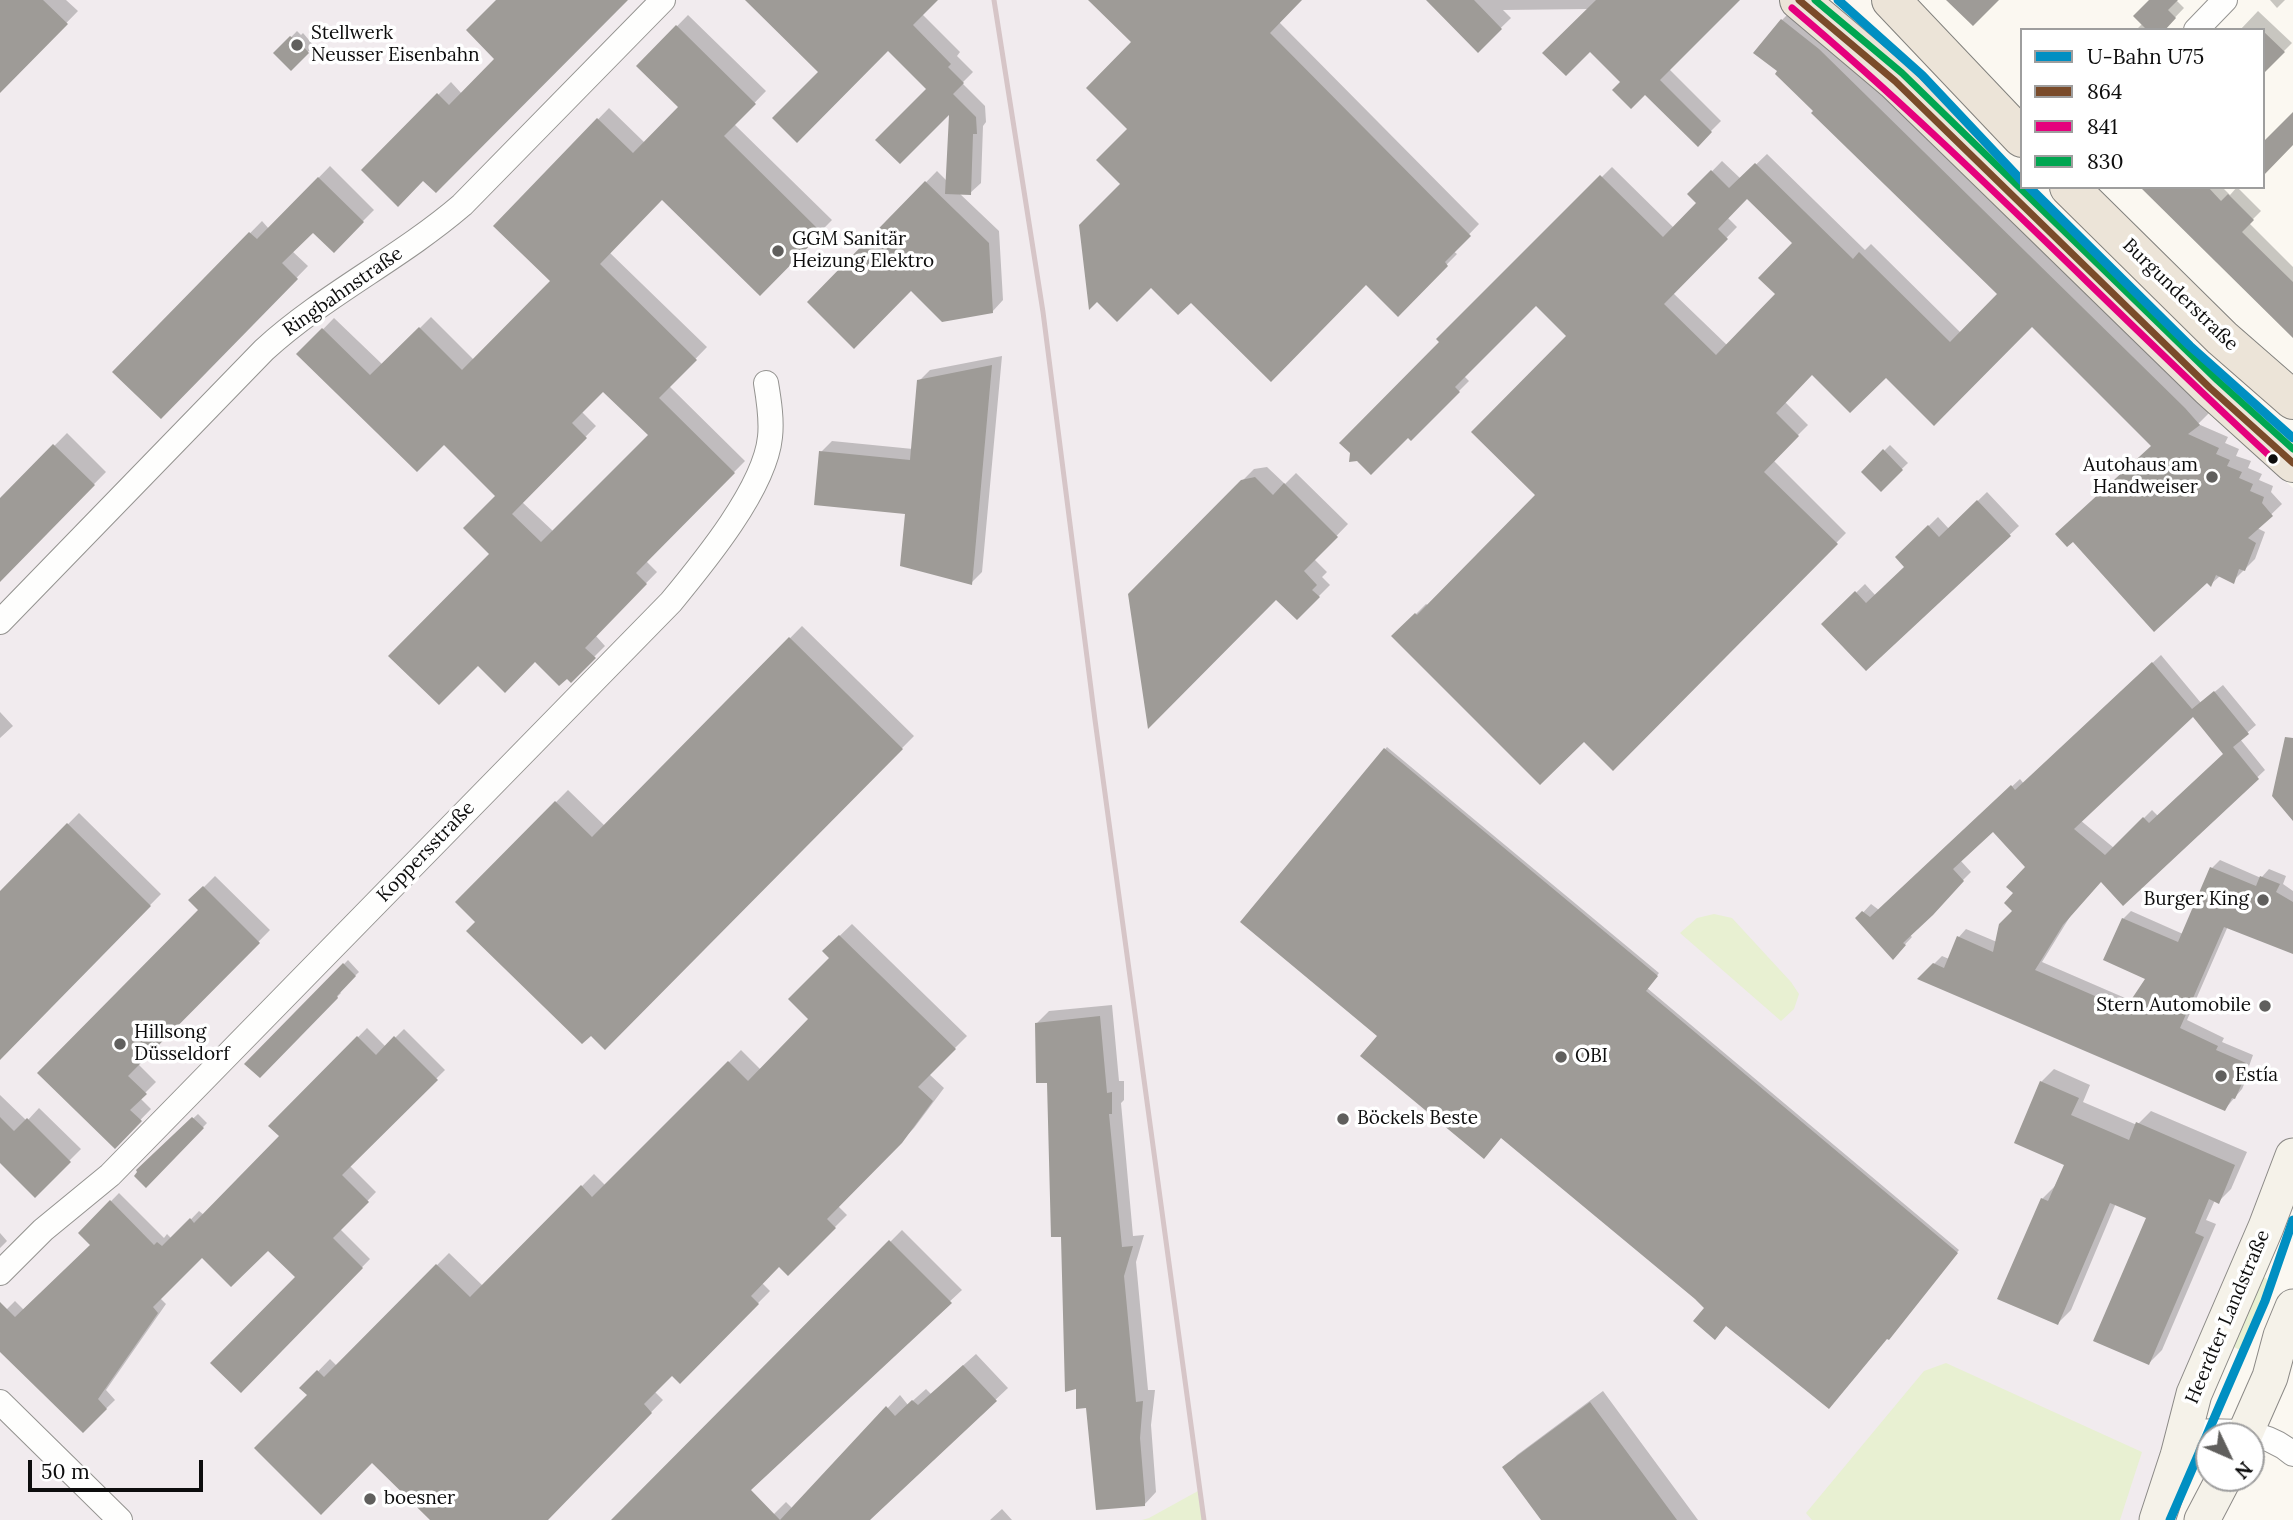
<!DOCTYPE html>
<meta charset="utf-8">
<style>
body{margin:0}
#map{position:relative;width:2293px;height:1520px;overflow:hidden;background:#fbf8f1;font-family:Lora,serif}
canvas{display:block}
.legend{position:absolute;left:2020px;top:28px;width:245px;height:161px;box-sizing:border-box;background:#fff;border:2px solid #9e9e9e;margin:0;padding:9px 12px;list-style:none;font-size:21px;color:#0d0d0d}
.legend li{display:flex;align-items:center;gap:14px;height:35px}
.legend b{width:35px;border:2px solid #9e9e9e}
.north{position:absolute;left:2195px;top:1422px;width:70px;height:70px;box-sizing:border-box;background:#fff;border:2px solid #9e9e9e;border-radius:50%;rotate:134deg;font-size:19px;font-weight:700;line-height:28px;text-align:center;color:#0d0d0d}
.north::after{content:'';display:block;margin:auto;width:24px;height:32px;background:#605f5d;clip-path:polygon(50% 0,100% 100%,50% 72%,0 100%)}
.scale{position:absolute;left:28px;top:1460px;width:175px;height:32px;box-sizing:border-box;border:4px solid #0d0d0d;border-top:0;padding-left:9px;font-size:21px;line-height:24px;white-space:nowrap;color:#0d0d0d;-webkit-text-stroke:5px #fff;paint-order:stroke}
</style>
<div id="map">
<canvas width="2293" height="1520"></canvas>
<ul class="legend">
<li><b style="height:9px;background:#008fc2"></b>U-Bahn U75</li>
<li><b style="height:9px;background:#7a4b2a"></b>864</li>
<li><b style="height:9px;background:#e5007d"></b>841</li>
<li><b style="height:9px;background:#00a651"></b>830</li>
</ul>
<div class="north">N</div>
<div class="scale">50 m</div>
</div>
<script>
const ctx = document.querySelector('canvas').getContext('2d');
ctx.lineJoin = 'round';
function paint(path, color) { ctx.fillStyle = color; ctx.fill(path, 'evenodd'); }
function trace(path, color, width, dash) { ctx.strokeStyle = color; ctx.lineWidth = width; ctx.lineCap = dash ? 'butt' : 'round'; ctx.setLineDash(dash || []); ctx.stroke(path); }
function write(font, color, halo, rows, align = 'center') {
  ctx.font = font + ' Lora,serif'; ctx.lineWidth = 7; ctx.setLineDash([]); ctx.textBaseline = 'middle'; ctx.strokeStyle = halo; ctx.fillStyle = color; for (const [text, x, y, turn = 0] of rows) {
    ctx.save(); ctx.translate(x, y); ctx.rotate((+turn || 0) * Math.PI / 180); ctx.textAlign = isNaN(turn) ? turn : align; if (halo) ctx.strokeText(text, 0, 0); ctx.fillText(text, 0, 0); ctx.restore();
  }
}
const industrial = new Path2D(`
 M0,0H1786L2163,358L2207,413L2293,488V1135L2171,1417L2141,1520H0Z`);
const green = new Path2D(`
 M1714,914L1732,918L1791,982L1799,994L1794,1009L1781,1021L1680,933L1697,918Z
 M2255,1274L2266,1278L2268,1283L2240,1350L2226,1343Z
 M1946,1363L2142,1452L2120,1520H1812L1806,1513L1924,1371Z
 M1198,1491L1202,1520H1142L1149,1518Z`);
const shadow = new Path2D(`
 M0,0H66L78,11L0,91Z
 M498,0H626L423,179L363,170L451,82L462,94L497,59Z
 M757,0H935L922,14L960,52L957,56L973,72L962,83L985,106L986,122L983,126L981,183L970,193H959L999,231L1003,300L992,312L911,288L809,302L937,171L947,181L951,111L888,48L820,72Z
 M1091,0H1300L1279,22L1479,224L1453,251L1457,254L1398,314L1366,283L1191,300L1152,286L1123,184L1129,129L1133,42Z
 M1427,0H1737L1669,69L1721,121L1698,144L1645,93L1623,82L1590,9L1503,10L1511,18L1478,50Z
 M2151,0H2176L2184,8L2163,30H2136L2143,23Z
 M2270,0H2285L2277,8Z
 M1792,10L1830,39L2195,398L2209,413L2198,424L2228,437L2225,443L2239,449L2236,456L2251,461L2248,468L2262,474L2259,480L2273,486L2271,492L2282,504L2257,528L2265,532L2255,559L2233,581L2220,576L2211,584L2153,445L2032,325L1886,375L1813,373L1785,402L1808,425L1773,460L1846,533L1613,769L1584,740L1394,636L1426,604L1429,606L1537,495L1568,336L1536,304L1464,376L1469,381L1411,439L1442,342L1439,339L1612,167L1674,228L1699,202L1690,194L1722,161L1741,179L1767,154L1865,250L1871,244L1961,333L1999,294L1815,111L1782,20ZM1747,197L1795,243L1778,294L1728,346L1673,293L1737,227L1727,217Z
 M2258,11L2292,43L2263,72V30H2240Z
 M688,15L766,91L734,124L832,220L760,293L662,197L609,252L707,347L669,386L745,461L646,561L657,572L595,635L605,646L571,680L491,554L497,496L444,443L299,354L334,318L383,365L431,317L474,360L552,281L495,226L609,108L645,143L680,107L638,66ZM603,389L650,435L554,532L522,502L596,426L581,411Z
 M297,31L301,35L303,33L314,46L291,68L276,53Z
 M330,166L374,210L334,250L313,230L292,251L308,266L161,417L114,372L262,221L269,229Z
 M2142,187H2222L2230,195L2237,187L2261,211L2249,223L2293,267V335Z
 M1002,356L982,572L971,583L907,512L821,452L832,441L913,449L919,381L930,370Z
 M67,433L106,472L6,573L0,568V501Z
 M1890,445L1908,463L1881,489L1863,472Z
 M1267,467L1285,484L1296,473L1348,524L1314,559L1327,572L1322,577L1330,585L1297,618L1276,597L1130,594L1254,469Z
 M1987,492L2019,526L1866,669L1824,624L1865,584L1876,596L1906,567L1897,557L1938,517L1949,529Z
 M802,626L914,736L605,1048L457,902L568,790L605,826Z
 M2161,655L2201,703L2223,685L2256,725L2240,739L2265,770L2123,903L2102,880L2071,915L2042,962L2132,1001L2147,978L2123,919L2131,911L2183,934L2212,868L2220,860L2261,878L2269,869L2286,876L2283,884L2293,891V952L2228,926L2187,1020L2224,1038L2222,1042L2253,1055L2248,1069L2250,1071L2242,1089L2225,1109L1920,978L1942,956L1949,959L1959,937L1966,929L1997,942L2014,911L2015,893L2028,867L1993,829L1960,860L1971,872L1909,934L1912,937L1893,957L1858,918L1871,904L1879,910L2020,779L2024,784ZM2194,714L2225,753L2158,816L2152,810L2114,848L2080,820Z
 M0,712L13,726L0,738Z
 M1387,747L1659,973L1647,988L1959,1250L1891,1335L1887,1337L1706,1307L1242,922Z
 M79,813L161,894L0,1057V893Z
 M215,876L270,930L138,1064L156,1082L140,1098L151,1109L114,1147L40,1073L200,910L191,900Z
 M852,924L967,1036L929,1074L944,1088L914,1128L838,1206L847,1215L788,1274L779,1265L762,1283L770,1291L680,1382L672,1374L654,1391L663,1400L546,1520H432L302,1388L330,1359L337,1366L449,1253L483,1286L594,1174L606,1186L741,1050L761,1070L810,1019L831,958L824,951Z
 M348,960L359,972L339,991L341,993L260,1075L247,1064Z
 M1112,1005L1119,1081H1124V1100L1121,1103L1133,1236L1144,1235L1136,1262L1148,1390H1155L1151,1425L1156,1492L1144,1505L1088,1406L1063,1235L1049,1082L1036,1024L1049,1011Z
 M367,1028L386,1047L404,1029L445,1070L349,1165L376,1192L340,1229L370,1259L241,1391L297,1277L267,1249L202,1256L160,1298L166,1304L106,1390L115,1400L83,1431L0,1349V1316L15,1301L24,1310L92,1245L80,1233L119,1193L164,1238L167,1234L172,1239L199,1211L204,1215L281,1136L271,1126Z
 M2054,1069L2090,1085L2083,1102L2137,1125L2151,1111L2247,1152L2231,1189L2218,1202L2215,1200L2206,1220L2216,1224L2162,1350L2149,1363L2148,1217L2116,1203L2071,1310L2058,1323L2042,1199L2055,1186L2066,1164L2041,1082Z
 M0,1095L27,1121L39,1108L81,1149L35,1195L0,1161Z
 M198,1114L207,1123L146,1186L138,1170Z
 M902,1230L962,1290L716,1520H614Z
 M0,1233L7,1241L0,1248Z
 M976,1354L1008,1388L867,1520H768L786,1502L793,1509L900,1395L908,1405L926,1389L931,1394Z
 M1603,1391L1698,1520H1544L1505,1467L1517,1455Z
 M1002,1509L1012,1520H990Z`);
const building = new Path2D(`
 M0,0H43L68,24L0,93Z
 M496,0H628L436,193L423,181L398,207L361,170L437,93L449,105L494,59L466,30Z
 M745,0H938L913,25L951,64L948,67L964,83L953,94L976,117L977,134H973L971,195L945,194L949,115L900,164L875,140L926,89L888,51L797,143L772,118L818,72Z
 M1088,0H1302L1270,33L1471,236L1445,262L1448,266L1398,317L1366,285L1271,382L1191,303L1178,315L1151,288L1117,322L1097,302L1089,310L1079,225L1120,184L1096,160L1127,129L1086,88L1131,42Z
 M1426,0H1474L1502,29L1478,53Z
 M1596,0H1740L1660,80L1712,132L1698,147L1645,95L1631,109L1612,90L1620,82L1590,52L1566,76L1542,53Z
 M1946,0H1999L1973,26Z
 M2149,0H2178L2168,10L2176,18L2165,30H2147L2133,16Z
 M1781,19L1819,49L2185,408L2200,425L2188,434L2219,448L2216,454L2230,460L2227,466L2242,472L2239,478L2253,484L2250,491L2264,497L2262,503L2273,516L2248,538L2256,543L2245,571L2239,569L2234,584L2216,575L2211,587L2207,583L2154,632L2073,542L2067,547L2055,534L2151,446L2032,327L1934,426L1886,378L1850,413L1812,375L1776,413L1799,436L1764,472L1838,544L1613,771L1584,742L1540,785L1391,636L1415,613L1417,615L1535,495L1471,432L1566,336L1536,306L1455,387L1460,392L1411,441L1408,438L1371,475L1357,461L1349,462L1350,453L1339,443L1439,342L1436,339L1600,175L1663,237L1696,203L1687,194L1711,170L1729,188L1755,163L1853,259L1859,252L1950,342L1997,294L1811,113L1813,111L1775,74L1777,71L1753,53ZM1747,199L1792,243L1758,278L1775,294L1716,355L1664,304L1728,239L1718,229Z
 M676,25L756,104L724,136L822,233L760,296L662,200L600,264L697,360L659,398L735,473L636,573L647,584L585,648L596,658L571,683L567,679L559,686L535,662L505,693L478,666L439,705L388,656L489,554L463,528L495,496L444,445L417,472L296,354L322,328L370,375L419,327L462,370L550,281L493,226L597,118L633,153L678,107L636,66ZM603,392L648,435L541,542L512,514L587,438L572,423Z
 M2263,31L2285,52L2263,74Z
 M290,36L294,39L296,38L309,53L291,71L273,53Z
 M2293,112V145L2263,176V142Z
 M318,177L364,222L334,253L313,233L282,263L298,279L161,419L112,372L249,232L257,239Z
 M925,181L989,243L993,313L942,322L911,291L854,349L807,302Z
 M2140,187H2208L2221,201L2228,194L2254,220L2242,232L2293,282V338Z
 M992,365L972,585L900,566L905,514L814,505L819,451L910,460L917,380Z
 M53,444L95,485L0,582V498Z
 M1883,449L1903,470L1881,492L1861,472Z
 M1255,477L1273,495L1284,483L1338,537L1304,571L1317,585L1312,590L1320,597L1297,620L1276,600L1148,729L1128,594L1241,480Z
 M1977,500L2011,536L1866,671L1821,624L1855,591L1866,603L1904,567L1895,557L1928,525L1939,537Z
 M789,637L903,749L605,1050L591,1036L582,1044L466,931L475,922L455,902L555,801L592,837Z
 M2152,662L2192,709L2214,691L2249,734L2233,747L2259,779L2123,906L2101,882L2063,925L2035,970L2125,1009L2145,979L2103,960L2122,918L2178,942L2210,867L2256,886L2260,876L2280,884L2276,892L2293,902V954L2224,927L2180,1028L2218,1046L2216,1050L2246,1063L2241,1078L2244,1079L2235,1099L2232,1098L2225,1111L1917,979L1933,963L1944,968L1957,936L1993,952L1999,924L2012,911L2004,903L2013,893L2006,887L2025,867L1993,832L1953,869L1964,881L1933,915L1903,943L1906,945L1893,960L1855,918L1862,911L1870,917L2011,785L2015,790ZM2193,717L2223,754L2149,823L2143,817L2105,855L2074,829Z
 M2285,737L2293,738V821L2272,796Z
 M1384,748L1658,976L1646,991L1958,1253L1889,1340L1887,1339L1829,1409L1726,1326L1715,1340L1693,1321L1704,1308L1695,1299L1501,1138L1484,1159L1360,1056L1377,1036L1240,922Z
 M67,823L151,906L0,1060V891Z
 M203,886L260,943L128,1076L147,1094L130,1110L142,1121L115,1149L37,1073L198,910L188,900Z
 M839,935L956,1049L918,1087L933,1101L902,1143L827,1219L836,1228L788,1276L779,1267L751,1296L759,1304L680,1384L672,1376L644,1404L652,1413L548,1520H430L372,1463L321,1515L254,1448L307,1395L299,1388L317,1370L324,1377L436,1264L470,1297L581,1185L592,1197L728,1061L748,1081L808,1019L788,999L829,958L822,951Z
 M343,963L356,976L337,996L338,998L260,1078L244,1064Z
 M1100,1016L1107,1093L1112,1092V1114H1109L1122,1247L1133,1246L1124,1276L1136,1402L1143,1401L1140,1438L1145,1499V1506L1096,1510L1086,1408L1076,1409V1389L1065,1392L1061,1237H1051L1047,1083H1036L1035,1023Z
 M357,1036L376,1055L394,1036L438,1080L342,1175L369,1202L333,1238L363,1268L241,1393L210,1363L295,1277L268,1251L231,1287L202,1258L153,1307L158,1313L98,1399L107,1409L83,1433L0,1352V1302L15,1317L90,1245L78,1233L110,1200L154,1245L157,1242L162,1246L190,1218L194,1223L279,1136L268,1126Z
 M2040,1081L2079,1098L2071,1115L2129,1140L2136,1122L2235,1165L2219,1204L2209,1199L2195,1233L2204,1237L2149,1365L2093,1341L2146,1218L2110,1203L2058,1325L1997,1299L2041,1198L2048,1201L2064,1165L2014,1143Z
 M0,1117L14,1131L27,1118L71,1162L35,1198L0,1163Z
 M192,1117L204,1128L146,1188L134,1176L137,1172L136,1170Z
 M889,1240L952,1303L751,1490L780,1520H611Z
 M963,1365L997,1401L870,1520H780L886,1406L895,1416L912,1400L918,1405Z
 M1590,1402L1677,1520H1541L1502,1467Z`);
const minor = new Path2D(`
 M2196,30L2225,0
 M0,622L264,350C324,295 399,259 462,205L663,0
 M0,1273L43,1230L110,1175L671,602C704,562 765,488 770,437C772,420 769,401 766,383
 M0,1402L120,1520
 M2184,1432C2223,1431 2261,1427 2293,1454`);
const secondary = new Path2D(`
 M2244,1436L2270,1377L2281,1336L2293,1307
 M2157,1520L2178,1456L2194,1394L2266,1227L2293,1156
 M2202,1520L2224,1478`);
const primary = new Path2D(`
 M1799,0L1895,81L2210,388L2293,463
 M1891,0L2022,138
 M2069,187L2222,338L2293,400`);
const rail = new Path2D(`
 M994,0L1043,312L1095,720L1204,1520`);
const bus1 = new Path2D(`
 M1799,0L1895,81L2210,388L2293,463`);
const bus2 = new Path2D(`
 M1792,8C1960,150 2111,310 2273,459`);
const bus3 = new Path2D(`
 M1815,0L1902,73L2217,380L2293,449`);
const metro1 = new Path2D(`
 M1838,0L1922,75L2022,181
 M2029,187L2190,346L2293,438
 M2170,1520L2265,1301L2293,1220`);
const markers = [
 [297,45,7,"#605f5d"],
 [778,251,7,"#605f5d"],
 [2273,459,6,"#0d0d0d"],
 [2212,477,7,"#605f5d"],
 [2263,900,7,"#605f5d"],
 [2265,1006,7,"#605f5d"],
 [120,1044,7,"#605f5d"],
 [1561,1057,7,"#605f5d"],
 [2221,1076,7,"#605f5d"],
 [1343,1119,7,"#605f5d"],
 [370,1499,7,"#605f5d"]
];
const poiNames = [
 ["Stellwerk",311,34],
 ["Neusser Eisenbahn",311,56],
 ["GGM Sanitär",792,240],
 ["Heizung Elektro",792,262],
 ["Autohaus am",2198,466,"right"],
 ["Handweiser",2198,488,"right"],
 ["Burger King",2249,900,"right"],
 ["Stern Automobile",2251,1006,"right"],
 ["Hillsong",134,1033],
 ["Düsseldorf",134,1055],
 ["OBI",1575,1057],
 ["Estía",2235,1076],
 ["Böckels Beste",1357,1119],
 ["boesner",384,1499]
];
const streetNames = [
 ["Ringbahnstraße",343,292,-35],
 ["Burgunderstraße",2180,295,44],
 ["Koppersstraße",426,852,-46],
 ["Heerdter Landstraße",2228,1317,-67]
];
paint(industrial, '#f1ebee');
paint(green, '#e8f0d2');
paint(shadow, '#0003');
paint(building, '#9e9b97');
trace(minor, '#949390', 26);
trace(secondary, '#8b8986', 37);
trace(primary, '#81807d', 40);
trace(minor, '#fefefd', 24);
trace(secondary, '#f5f2e9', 35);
trace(primary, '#ece4d8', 38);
trace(rail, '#d6c5c7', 5);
trace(bus1, '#7a4b2a', 7);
trace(bus2, '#e5007d', 7);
trace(bus3, '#00a651', 7);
trace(metro1, '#008fc2', 9);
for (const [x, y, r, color] of markers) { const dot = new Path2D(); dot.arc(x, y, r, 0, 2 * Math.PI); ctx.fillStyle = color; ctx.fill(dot); trace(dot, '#fff', 2.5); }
write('19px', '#0d0d0d', '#fff', poiNames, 'left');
write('19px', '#0d0d0d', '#fff', streetNames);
</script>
